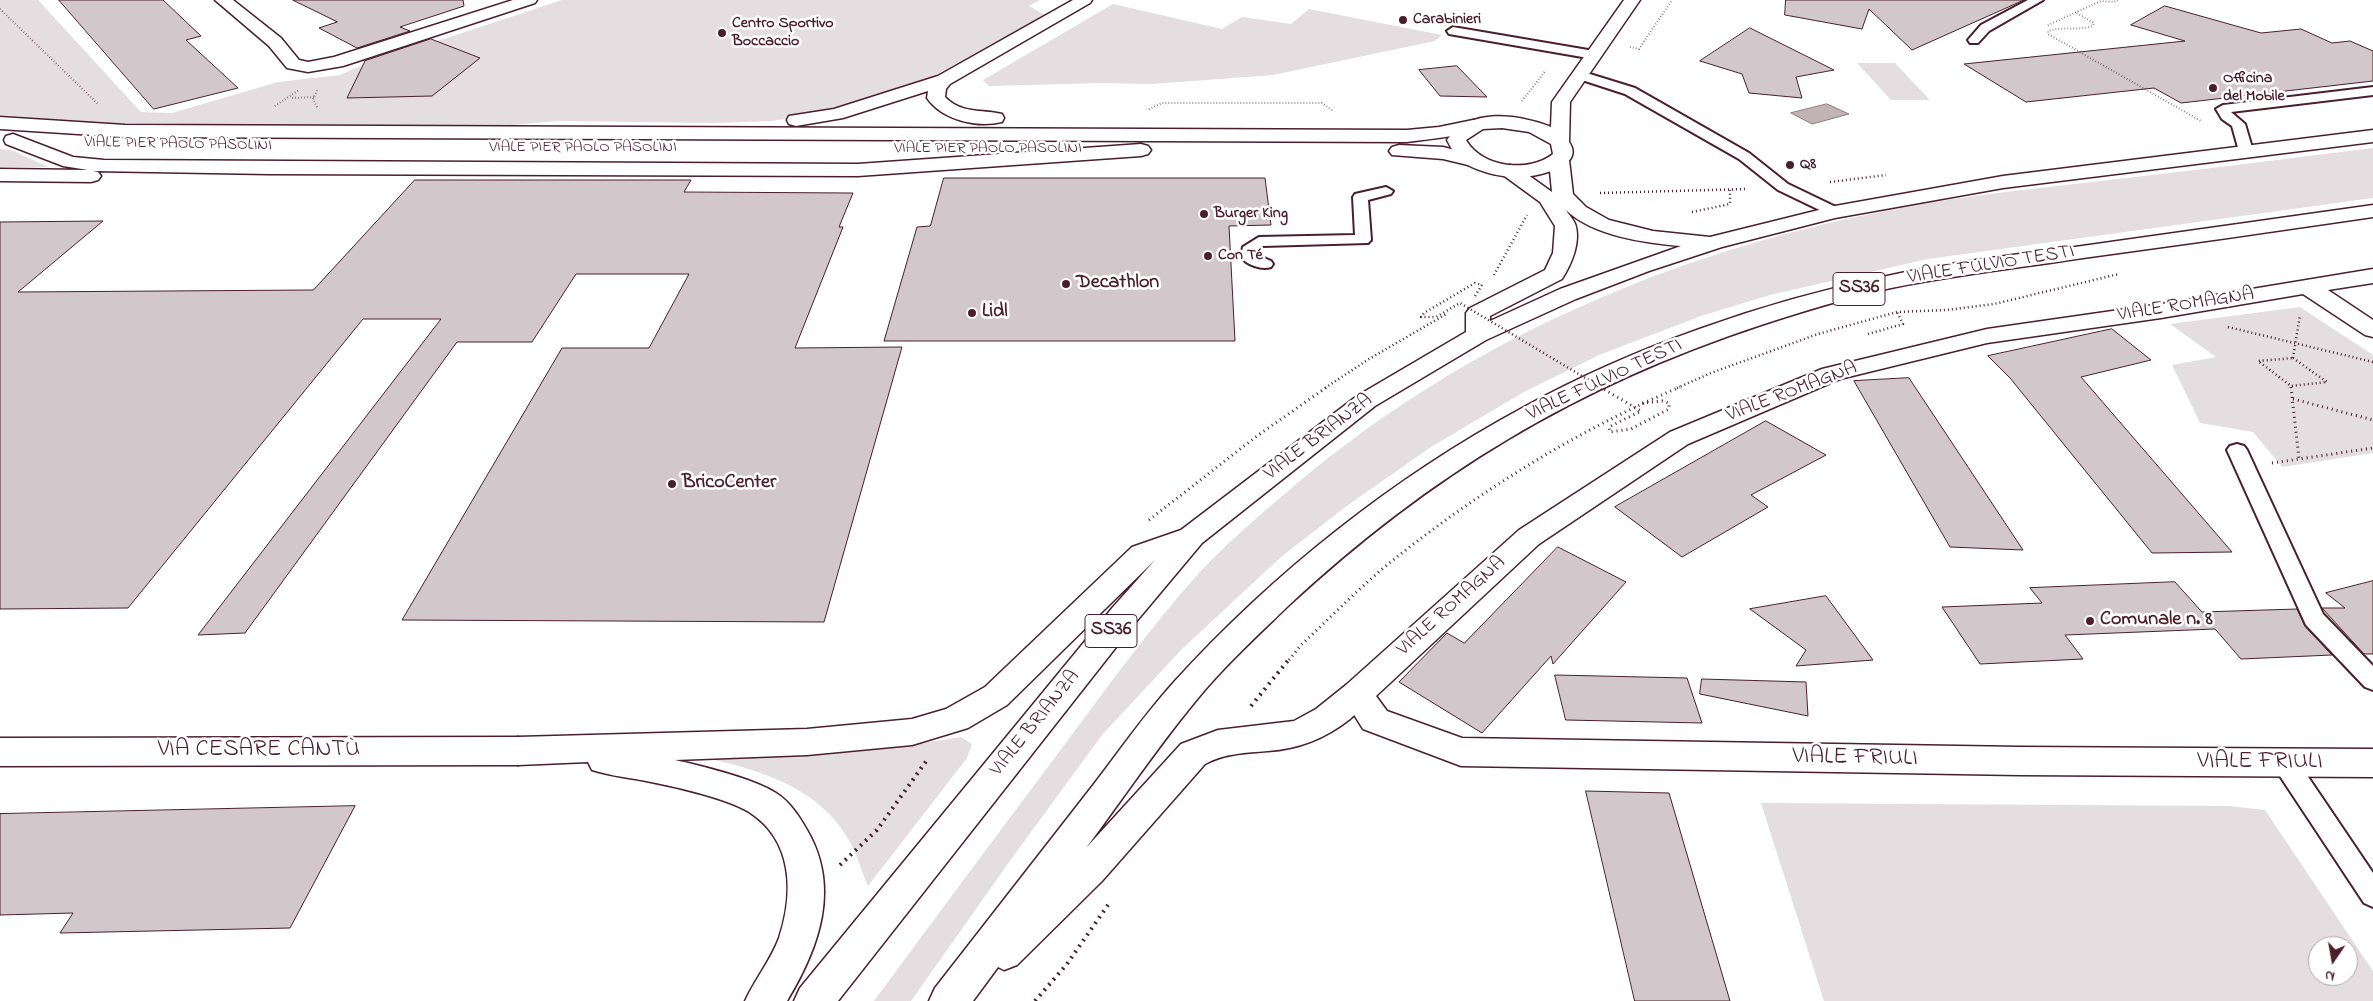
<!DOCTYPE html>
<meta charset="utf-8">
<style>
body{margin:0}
#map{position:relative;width:2373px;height:1001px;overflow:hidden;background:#fff;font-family:"Indie Flower",sans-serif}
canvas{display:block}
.north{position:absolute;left:2308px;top:936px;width:50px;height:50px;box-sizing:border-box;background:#fff;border:1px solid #b7a5aa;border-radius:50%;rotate:192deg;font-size:14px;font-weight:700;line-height:20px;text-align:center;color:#4a1f2b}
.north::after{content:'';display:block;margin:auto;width:18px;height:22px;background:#4a1f2b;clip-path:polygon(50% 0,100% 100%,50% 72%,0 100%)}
</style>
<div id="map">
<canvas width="2373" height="1001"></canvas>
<div class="north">N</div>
</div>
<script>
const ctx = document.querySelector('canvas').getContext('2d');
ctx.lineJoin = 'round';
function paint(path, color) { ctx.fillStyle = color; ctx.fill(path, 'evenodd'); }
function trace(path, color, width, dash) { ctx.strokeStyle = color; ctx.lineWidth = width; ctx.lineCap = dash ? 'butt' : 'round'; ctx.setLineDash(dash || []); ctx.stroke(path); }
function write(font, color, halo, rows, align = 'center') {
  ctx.font = font + ' "Indie Flower",sans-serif'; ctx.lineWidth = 5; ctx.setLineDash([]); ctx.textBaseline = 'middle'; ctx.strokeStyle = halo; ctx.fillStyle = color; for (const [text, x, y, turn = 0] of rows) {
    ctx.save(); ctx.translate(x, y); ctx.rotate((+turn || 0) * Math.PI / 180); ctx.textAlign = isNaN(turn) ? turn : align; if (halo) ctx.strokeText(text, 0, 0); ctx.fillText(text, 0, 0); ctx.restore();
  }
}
const green = new Path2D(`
 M0,0H38L141,112L172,113L278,82L340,75L356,68L562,0H1040L1029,6L1045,15L930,78L832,111L772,121L715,123L558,121L478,128L135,126L0,115Z
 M1113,4L1222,29L1242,17L1291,24L1309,9L1442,35L1435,41L1273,75L1152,84L1101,83L989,86L983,80Z
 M1857,63H1895L1930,100H1891Z
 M2373,148V198L1928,259L1770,295L1701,316L1599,355L1524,392L1431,447L1348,505L1281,557L1182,649L1102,735L1012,858L911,1001H874C935,918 997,835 1059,752C1105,691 1149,628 1200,572C1229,541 1262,513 1294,486C1471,336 1684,247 1911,206C1971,195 2032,189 2092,182C2186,171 2279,160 2373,148Z
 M0,149L11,150L49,167H0Z
 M2300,307L2373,355V453L2282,467L2253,432L2200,423L2172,365L2216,357L2170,324Z
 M961,737L972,744L967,758L868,886C861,870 856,851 847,837C815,783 749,767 692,755C782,752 872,752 961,737Z
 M1761,803L2230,806L2265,810L2373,971V1001H1824ZM2318,946H2348V976H2318Z`);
const water = new Path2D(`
 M1827,104L1849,114L1812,124L1791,113Z`);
const building = new Path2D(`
 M59,0H163L201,36L186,40L238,88L154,109Z
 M293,0H463L464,6L400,27L410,31L357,48L319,28L337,22Z
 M1786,0H2024L1912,50L1869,9L1862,29L1785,15Z
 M2165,6L2261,33L2301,29L2332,43L2350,41L2373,51V81L2181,103L2154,88L2026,102L1964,64L2185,41L2131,25Z
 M1750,28L1834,70L1796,77L1802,98L1749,93L1742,74L1700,61Z
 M431,39L480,58L432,96L347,98L365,61Z
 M1457,66L1487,97L1440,96L1419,70Z
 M944,178H1265L1271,225L1229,226L1235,341H884L917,227L930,226Z
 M415,180H691L684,192L853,193L839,227H843L795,348L902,347L824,622L402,620L562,348H649L689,274H576L532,342H457L245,633L198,635L441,319H363L128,608L0,609V222L103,221L18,292L313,290Z
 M2112,329L2151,360L2081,377L2232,552L2152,553L2010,378L1988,356Z
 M1909,378L2023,550L1950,547L1854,381Z
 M1766,421L1826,455L1751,495L1768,507L1682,557L1615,507Z
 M1558,547L1626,582L1553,664L1551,656L1482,733L1399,682L1447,633L1464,643Z
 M2373,581V654H2364L2322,608H2345L2326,593Z
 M2175,582L2202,612L2297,609L2305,626L2332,655L2241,659L2215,629L2065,635L2083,659L1980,664L1942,607L2042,603L2030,588Z
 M1826,596L1873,660L1796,666L1806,650L1750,609Z
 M1555,675L1687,678L1702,723L1566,720Z
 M1702,679L1806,682L1808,716L1700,694Z
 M1586,791L1669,793L1730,1001H1635Z
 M355,806L290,928L60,933L73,913L0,915V814Z`);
const pathFar3 = new Path2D(`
 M0,9L98,104
 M2077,13L2094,23L2093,26C2078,31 2063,26 2048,31V34L2201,121
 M2048,25L2101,1L2114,2L2118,0
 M1630,47L1639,49L1672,0
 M292,98L314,97
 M1522,101L1546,70
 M275,106L299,90
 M317,107L313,99L318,89
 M1149,109L1162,103H1322L1332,110`);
const pathFar2 = new Path2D(`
 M1830,182L1886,175
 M1600,193L1747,189
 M1692,212L1730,204V190
 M1494,275L1527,215
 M2228,327L2373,362
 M1868,334L1903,324L1897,312
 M2293,358L2327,382L2291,386L2258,361Z
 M2293,358L2300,315
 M1325,388L1369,359L1448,313
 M1677,388L1711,373L1818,334L1897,312L1946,310L1994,304L2119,274`);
const pathFar1 = new Path2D(`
 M2291,387L2299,459
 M2293,399L2373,420
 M2272,463L2373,448
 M1149,520L1257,436L1327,387
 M1289,660L1301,645C1329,619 1357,590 1387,565C1476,493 1574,432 1680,387`);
const path = new Path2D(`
 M1251,706L1290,658
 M840,865L877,830L927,760
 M1035,1001L1067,964L1110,902`);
const lane = new Path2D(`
 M2028,0H2043L1989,31L1978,43H1970L1968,40L1981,25Z
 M1453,27L1594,51L1600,55L1594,59L1449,34L1447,31Z
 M1580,71L1635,88L1749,153L1788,184L1840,209L1843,212L1840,215H1830L1778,190L1739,159L1625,94L1576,78L1574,75Z
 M2373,87V95L2231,112L2245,124L2253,151L2246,155L2239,151L2232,126L2222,119L2216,109L2223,105Z
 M1386,187L1393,191L1391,194L1368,200L1371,240L1368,243L1263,246L1257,251V255L1271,261L1273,264L1271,267C1261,270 1247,265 1241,257L1243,247L1259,237L1355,235L1353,197L1355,194Z
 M2237,444L2244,446L2247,450L2323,614L2373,666V690L2365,687L2306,625L2227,450L2230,446Z
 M2285,753L2294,756L2373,873V907L2364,903L2276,770L2273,763L2276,756Z`);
const street = new Path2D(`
 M215,0H233L281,38L299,60L308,62L334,57L513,0H537L535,3L343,66L308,72L287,68L269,46Z
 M1073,0H1092L1090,3L950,84L946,89L945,97C962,114 980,109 1002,114L1004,118L1002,122C977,128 942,120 927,98L928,91L843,118L796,126L789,124L787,120L789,116L834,109L938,76Z
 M0,117L125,125L1407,130L1439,127L1473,120L1480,122L1482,126L1480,130C1456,136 1432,139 1407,142L125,137L0,129Z
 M13,134L73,157L104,160L858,164L1141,144L1148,146L1151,150L1148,154L1141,156L858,176L269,174L93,171L98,172L101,176L98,180L91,182L0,181V169L88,170L63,166L6,144L4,140L6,136Z
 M1399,145L1443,147L1475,155L1478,159L1475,163L1468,165L1443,159L1392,155L1389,151L1392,147Z
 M2373,269V283L2328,290L2373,320V337L2365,335L2303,294L2161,318L1987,343L1840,379L1688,444L1539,544L1376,696L1387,711L1462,738L2020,747L2373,749V777L2020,775L1461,766L1363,729L1341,694L1346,685L1519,530L1670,432L1822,369L1987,329L2161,304Z
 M518,737L530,741L535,751L530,761L518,765L0,766V738Z`);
const secondary = new Path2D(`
 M1624,0H1640L1570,102L1569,142C1586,166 1539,176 1523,177C1505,178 1482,173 1466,164C1457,158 1452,150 1447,140C1469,107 1519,114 1551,127L1552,102ZM1502,128L1529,132L1551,144L1553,154C1529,173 1482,168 1466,140L1483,129Z`);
const highway = new Path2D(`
 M2373,130V142L2003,188L1835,218L1722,247L1649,271L1576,299L1486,340L1375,406L1202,543L1135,623L838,1001H794L800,988L1113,607L1155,560L1007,705L968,728L912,745L807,755L675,760C702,766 754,779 776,793C790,802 799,816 807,830C841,888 819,948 787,1001H745C755,979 771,960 779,938C794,893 793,840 749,812C728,799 677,787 651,782C632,778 611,776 592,770L588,762L518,765L506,761L501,751L506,741L518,737L807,729L912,719L946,709L985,687L1132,547L1181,530L1357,396L1466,332V313L1470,308L1545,270L1553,253L1555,226L1540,202L1503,175L1500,171L1503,167L1510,165L1517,167L1552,192L1549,160L1552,156L1559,154L1566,156L1569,160L1573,194L1586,207L1609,220L1653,231L1710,237L1835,206L2003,176ZM1566,210C1593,236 1645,243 1681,246L1560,289L1490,321V316L1562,279C1571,265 1580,244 1576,227C1575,221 1569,215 1566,210Z
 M2373,205V217C2276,231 2180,245 2083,258C2019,268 1954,275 1891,288C1846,298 1804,311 1761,325C1576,386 1430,474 1288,606C1256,637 1222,668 1194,703C1156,749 1122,800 1086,848L1181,744L1218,730L1294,721L1316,709L1346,685L1357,681L1368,685L1373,694C1367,705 1359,711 1350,719C1326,738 1299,749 1268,751C1246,753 1225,753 1205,764L1102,881L1017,965L1004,970L998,967L973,1001H929L935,988C988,920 1041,852 1094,784C1120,750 1145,714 1174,682C1273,573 1394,477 1524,407C1635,346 1764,302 1887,276C1949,262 2012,255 2075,247C2174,233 2274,219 2373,205Z`);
const pathBridgeFar1 = new Path2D(`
 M1475,296L1482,285L1475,283L1424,313L1421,317H1436L1460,303L1602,388`);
const pathBridge = new Path2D(`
 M1600,387L1641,411L1609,427L1610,432L1631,429L1669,409V403L1662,401L1642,403`);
const markers = [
 [1403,20,5,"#4a1f2b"],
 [722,33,5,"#4a1f2b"],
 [2213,88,5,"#4a1f2b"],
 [1790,165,5,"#4a1f2b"],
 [1204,214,5,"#4a1f2b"],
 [1208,256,5,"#4a1f2b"],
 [1066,284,5,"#4a1f2b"],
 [972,313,5,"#4a1f2b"],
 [672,484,5,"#4a1f2b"],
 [2090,621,5,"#4a1f2b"]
];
const farPoinames = [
 ["Carabinieri",1413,20],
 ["Centro Sportivo",732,24],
 ["Boccaccio",732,42],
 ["Officina",2223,79],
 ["del Mobile",2223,97],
 ["Q8",1800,165],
 ["Burger King",1214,214],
 ["Con Té",1218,256]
];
const farStreetnames = [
 ["VIALE PIER PAOLO PASOLINI",178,145,1],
 ["VIALE PIER PAOLO PASOLINI",583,148],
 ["VIALE PIER PAOLO PASOLINI",988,149]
];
const shields = [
 [1859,289,52],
 [1111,631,52]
];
const shieldNames = [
 ["SS36",1859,289],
 ["SS36",1111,631]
];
const streetNames = [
 ["VIALE FULVIO TESTI",1991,266,-9],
 ["VIALE ROMAGNA",2186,306,-9],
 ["VIALE FULVIO TESTI",1605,381,-25],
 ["VIALE ROMAGNA",1792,393,-21],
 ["VIALE BRIANZA",1319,438,-37],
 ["VIALE ROMAGNA",1452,607,-42],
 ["VIALE BRIANZA",1036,724,-51]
];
const poiNames = [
 ["Decathlon",1076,284],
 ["Lidl",982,313],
 ["BricoCenter",682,484],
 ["Comunale n. 8",2100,621]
];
const nearStreetnames = [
 ["VIA CESARE CANTÙ",259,751],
 ["VIALE FRIULI",1855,759,1],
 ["VIALE FRIULI",2260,763]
];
paint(green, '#e5dee0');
paint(water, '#c1b3b6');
trace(water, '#91787e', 1);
paint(building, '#d2c7cb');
trace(building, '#4a1f2b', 1);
trace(lane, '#4a1f2b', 4);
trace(street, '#4a1f2b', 3);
trace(secondary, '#4a1f2b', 3);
trace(highway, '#4a1f2b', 3);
trace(pathFar3, '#4a1f2b', 2, [0.5, 2.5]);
trace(pathFar2, '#4a1f2b', 2.5, [1, 3]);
trace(pathFar1, '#4a1f2b', 3, [1, 4]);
trace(path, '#4a1f2b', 4, [2, 5]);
paint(lane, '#fff');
paint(street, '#fff');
paint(secondary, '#fff');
paint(highway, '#fff');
trace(pathBridgeFar1, '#4a1f2b', 2.5, [1, 3]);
trace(pathBridge, '#4a1f2b', 3, [1, 4]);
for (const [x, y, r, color] of markers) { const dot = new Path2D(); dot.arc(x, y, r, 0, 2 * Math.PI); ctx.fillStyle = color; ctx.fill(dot); trace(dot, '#fff', 2); }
write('bold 16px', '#4a1f2b', '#fff', farPoinames, 'left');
write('16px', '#4a1f2b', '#fff', farStreetnames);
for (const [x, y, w] of shields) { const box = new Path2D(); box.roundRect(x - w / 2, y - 16.5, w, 33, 4); ctx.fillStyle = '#fff'; ctx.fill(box); trace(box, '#4a1f2b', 1); }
write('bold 19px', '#4a1f2b', null, shieldNames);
write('20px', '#4a1f2b', '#fff', streetNames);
write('bold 20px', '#4a1f2b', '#fff', poiNames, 'left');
write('24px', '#4a1f2b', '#fff', nearStreetnames);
</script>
